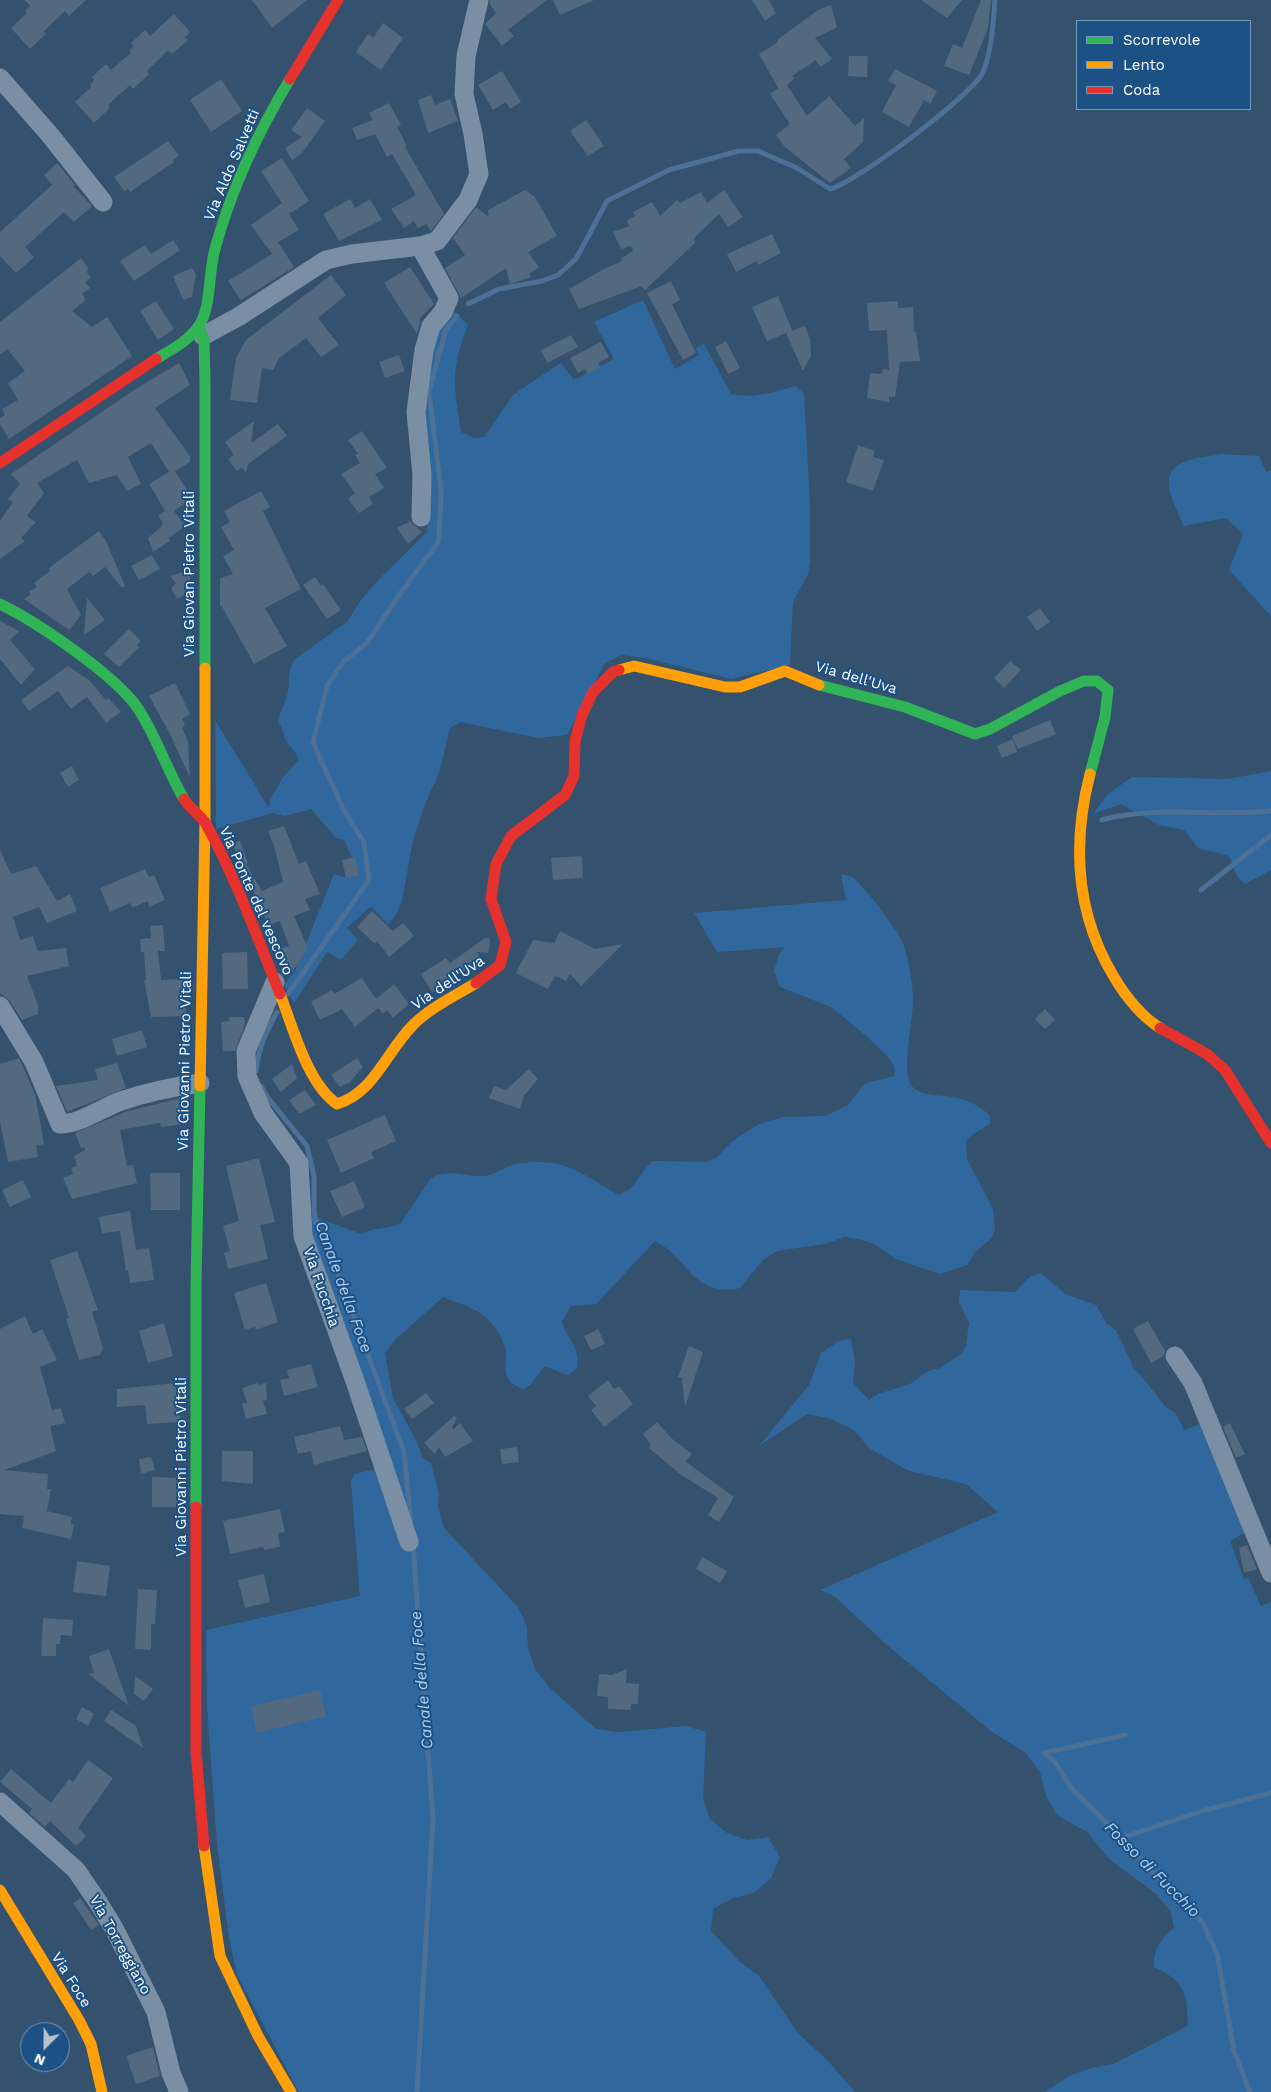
<!DOCTYPE html>
<style>
body{margin:0}
#map{position:relative;width:1271px;height:2092px;overflow:hidden;background:#34516e;font-family:"Work Sans",sans-serif}
canvas{display:block}
.legend{position:absolute;left:1076px;top:20px;width:175px;height:90px;box-sizing:border-box;background:#1c5186;border:1px solid #7797b6;margin:0;padding:6px 9px;list-style:none;font-size:15px;color:#fff}
.legend li{display:flex;align-items:center;gap:10px;height:25px}
.legend b{width:25px;border:1px solid #7797b6}
.north{position:absolute;left:20px;top:2022px;width:50px;height:50px;box-sizing:border-box;background:#1c5186;border:1px solid #7797b6;border-radius:50%;rotate:203deg;font-size:14px;font-weight:700;line-height:20px;text-align:center;color:#fff}
.north::after{content:'';display:block;margin:auto;width:18px;height:22px;background:#b8c2cc;clip-path:polygon(50% 0,100% 100%,50% 72%,0 100%)}
</style>
<div id="map">
<canvas width="1271" height="2092"></canvas>
<ul class="legend">
<li><b style="height:6px;background:#30b455"></b>Scorrevole</li>
<li><b style="height:6px;background:#ff9f0a"></b>Lento</li>
<li><b style="height:6px;background:#e5322d"></b>Coda</li>
</ul>
<div class="north">N</div>
</div>
<script>
const ctx = document.querySelector('canvas').getContext('2d');
ctx.lineJoin = 'round';
function paint(path, color) { ctx.fillStyle = color; ctx.fill(path, 'evenodd'); }
function trace(path, color, width, dash) { ctx.strokeStyle = color; ctx.lineWidth = width; ctx.lineCap = dash ? 'butt' : 'round'; ctx.setLineDash(dash || []); ctx.stroke(path); }
function write(font, color, halo, rows, align = 'center') {
  ctx.font = font + ' "Work Sans",sans-serif'; ctx.lineWidth = 4; ctx.setLineDash([]); ctx.textBaseline = 'middle'; ctx.strokeStyle = halo; ctx.fillStyle = color; for (const [text, x, y, turn = 0] of rows) {
    ctx.save(); ctx.translate(x, y); ctx.rotate((+turn || 0) * Math.PI / 180); ctx.textAlign = isNaN(turn) ? turn : align; if (halo) ctx.strokeText(text, 0, 0); ctx.fillText(text, 0, 0); ctx.restore();
  }
}
const green = new Path2D(`
 M643,300L675,369L699,355L696,348L704,344L731,394C754,399 774,392 796,386L804,394L810,503V563L808,574L793,602L790,665L731,679L645,658L622,655L605,663L567,735L538,738L460,722L450,728L439,773L425,804L413,840L402,901L396,915L388,924L371,906L347,928L358,940L341,960L327,952L294,1003L284,985L295,971L334,874L344,877L358,870L344,840L336,838L311,809L285,816L273,813L216,829L215,720L269,808L270,800L283,777L298,761C298,751 290,749 286,740C282,733 284,729 278,722C279,713 283,708 286,699C291,687 286,674 294,660L347,622L361,600L378,580L427,532L420,400L426,353L450,308L468,325C450,369 454,387 461,432L474,438L484,437L514,394L561,363L574,380L614,359L594,322Z
 M1221,454L1259,456L1266,472L1271,471V616L1229,570L1243,534L1226,518L1184,526C1177,508 1155,475 1182,463C1193,457 1209,457 1221,454Z
 M1271,771V870L1245,884L1237,876L1229,856L1198,848L1184,830L1159,825L1121,804L1093,814L1108,794L1132,777L1228,779Z
 M841,874C845,875 849,876 852,877C862,883 899,932 903,943C908,957 913,984 913,999C914,1017 901,1071 911,1085C921,1098 943,1094 958,1098C970,1101 982,1107 990,1116V1124L973,1134L966,1141L967,1159L993,1209L995,1228L992,1238L976,1251L967,1265L940,1274L896,1259L876,1245L863,1240L845,1237L824,1244L777,1251L763,1260L740,1288C693,1298 688,1257 655,1241L596,1304L571,1306L562,1322C567,1340 581,1348 577,1368L569,1375C559,1374 554,1367 544,1367L530,1385L523,1389C503,1381 505,1372 506,1354C506,1344 498,1330 491,1323C479,1308 460,1304 443,1297L396,1339L385,1353L393,1398L416,1440L423,1458L431,1463L439,1494L438,1506L444,1528L518,1607L527,1627L528,1648L535,1669L550,1688L596,1729L618,1732L686,1726L706,1732L703,1799L710,1819L727,1833L747,1840L768,1837L780,1857L771,1878L754,1893L733,1898L713,1909L711,1931L741,1963L759,1976L797,2032L828,2061L855,2092H299L237,1975L229,1938L217,1844L207,1707L206,1630L360,1596L351,1482L354,1474L390,1466L313,1240L308,1215L362,1234L371,1230L394,1226L401,1223L431,1178C447,1168 466,1177 484,1176C496,1175 504,1166 516,1164C566,1156 579,1173 619,1195C635,1190 640,1172 653,1161L706,1162L715,1159L734,1140L759,1124L784,1117L824,1116L832,1113L848,1105L865,1083L895,1076L894,1065L886,1055L864,1034L831,1007L780,987L774,971L779,954L785,947L717,952L694,913L846,900Z
 M1041,1273L1065,1294L1096,1305L1107,1324L1116,1330L1134,1369L1143,1378L1165,1406L1176,1414L1184,1430L1203,1423L1248,1531L1230,1541L1244,1579L1248,1578L1261,1606L1271,1602V2092H1045L1069,2076L1091,2068L1113,2064L1188,2026C1187,1992 1185,1982 1154,1967C1153,1950 1161,1938 1174,1928L1171,1912L1155,1893L1109,1859L1087,1832L1057,1815L1046,1796L1040,1772L1026,1753L992,1732L887,1645L834,1596L820,1590L998,1512L966,1484L909,1471L869,1448L854,1430L831,1419L807,1414L759,1446L809,1385L821,1353L839,1341L851,1339L855,1362L853,1383L869,1400L878,1394L910,1384L928,1371L940,1368L960,1355L966,1346L969,1323L959,1302L960,1290L1015,1292L1031,1276Z`);
const stream = new Path2D(`
 M468,304L499,289L542,281L558,275L576,259L607,201L669,170L739,151H758L797,168L830,189C854,184 974,94 983,72C992,50 993,23 995,0
 M1102,820C1157,805 1214,817 1271,811
 M1201,890L1271,835
 M288,994L369,880L364,842L343,809L313,742L327,686L344,661L367,643L397,598L439,541L441,491L429,391L446,330L457,316
 M256,1071C258,1049 266,1032 277,1012
 M261,1086L268,1098L307,1146L314,1176V1210L316,1224L337,1271L404,1452L411,1524
 M413,1545L433,1819L417,2092
 M1044,1753L1055,1762L1072,1789L1120,1836L1167,1888L1202,1921L1217,1953L1234,2051L1250,2092
 M1044,1753L1125,1735
 M1121,1838L1202,1811L1271,1793`);
const building = new Path2D(`
 M25,0H86L69,16L65,11L44,31L46,34L30,49L11,28L27,13L25,11L30,6Z
 M252,0H307L272,28Z
 M490,0H547L508,30L514,36L502,46L485,24L496,13L490,4Z
 M553,0H594L560,15Z
 M752,0H769L776,13L765,21Z
 M921,0H962L947,18Z
 M981,0H991L988,28L969,75L944,66L953,44L962,48Z
 M831,5L837,27L815,38L832,59L820,67L816,60L792,76L795,78L787,85L807,116L829,96L855,126L864,118L863,142L844,159L851,168L830,183L785,147L776,135L790,124L770,94L778,88L759,54L778,42L777,40L818,10Z
 M174,14L190,32L185,37L188,40L172,54L168,50L147,71L149,74L133,89L130,85L108,105L110,108L94,123L75,102L91,87L90,85L94,80L92,77L106,64L111,70L131,53L129,51L134,46L131,43L145,30L150,36Z
 M383,23L403,38L381,70L356,52L368,34L373,38Z
 M849,56H868L867,77L848,76Z
 M895,69L937,91L930,104L924,100L909,127L882,112L896,85L888,81Z
 M502,71L521,102L510,109L506,102L493,110L478,85Z
 M221,79L242,111L211,132L190,100Z
 M431,95L435,105L450,99L458,121L428,133L418,100Z
 M389,103L401,125L397,127L407,146L405,147L444,214L431,231L426,224L418,228L414,221L404,228L391,209L416,195L392,154L387,157L375,134L357,140L352,128L373,120L369,113Z
 M307,108L325,121L302,153L292,160L285,148L302,137L291,130Z
 M586,120L604,146L588,156L570,131Z
 M168,141L179,156L173,160L174,162L130,192L128,189L124,191L114,177Z
 M282,158L309,201L289,214L299,230L278,242L294,267L241,300L228,281L272,254L251,225L282,203L261,171Z
 M57,163L75,185L73,186L92,206L74,222L64,212L25,247L34,257L16,273L0,256V232L52,185L44,175Z
 M525,190L535,197L557,236L528,252L539,267L529,274L531,277L510,284L506,268L461,298L445,268L465,255L453,238L476,207L489,217L488,210Z
 M724,190L743,217L728,227L719,214L694,238L695,243L645,290L642,286L579,309L569,289L602,270L622,261L620,259L633,251L631,246L621,249L613,232L629,226L627,220L635,216L633,212L652,202L660,216L677,200L680,203L701,192L707,203Z
 M350,199L355,208L370,199L382,220L339,241L323,214Z
 M772,234L781,253L758,265L757,261L736,272L727,254Z
 M173,240L180,250L134,281L120,261L145,245L151,254Z
 M81,258L89,269L86,271L91,277L85,282L90,288L82,294L86,300L72,311L92,327L107,317L132,356L9,439L0,424V418L5,415L2,409L18,400L8,383L25,371L7,349L0,355V322Z
 M410,267L434,304L421,317L417,334L384,283Z
 M192,268L196,274L192,297L183,300L173,276Z
 M331,275L346,295L318,318L339,345L321,357L306,338L279,358L273,370L262,368L257,403L230,400L236,358L246,340Z
 M671,281L680,300L672,304L696,353L683,360L647,293Z
 M778,296L792,330L791,331L805,326L810,339L811,356L803,371L786,333L767,341L752,307Z
 M156,301L174,329L158,340L140,311Z
 M898,301V308L913,307L914,332L916,331L920,361L900,362L895,397H889V402L867,398L870,373L882,374L883,369L889,370L887,330L869,331L867,303Z
 M571,335L578,347L547,363L541,350Z
 M726,341L740,368L728,374L715,347Z
 M601,342L609,357L598,363L600,367L588,374L585,369L578,373L570,358Z
 M399,355L405,371L385,378L379,362Z
 M179,363L190,385L155,408L190,456V462L175,471L190,495V500L174,511L185,526L169,538L170,541L153,552L148,538L161,527L163,523L158,516L165,511L149,484L169,472L151,443L128,457L141,484L127,491L117,475L89,483L77,460L37,483L44,493L27,516L36,522L21,538L25,541L0,559V521L13,502L8,499L20,484L11,474L134,390Z
 M254,421L251,443L278,424L287,436L248,464L246,473L242,467L237,471L228,459L234,455L225,442Z
 M362,431L387,468L375,474L384,488L369,497L373,504L359,513L348,499L355,493L341,474L360,463L355,455L358,454L348,440Z
 M858,445L875,451L873,457L884,460L873,491L846,482Z
 M261,491L270,507L263,511L301,589L265,608L287,646L254,664L221,605L220,609V578L233,574L223,556L234,550L221,527L230,522L224,511Z
 M410,521L422,532L408,544L397,528Z
 M99,531L106,541L125,586L122,588L105,567L93,576L89,572L67,589L81,615L69,630L24,599L31,594L29,591L37,587L34,583L50,571L49,568Z
 M152,555L160,569L139,580L131,566Z
 M190,570V592L177,599L171,588L176,583L170,576Z
 M315,577L321,586L323,584L341,610L327,619L303,585Z
 M87,598L105,620L84,635Z
 M1040,608L1050,622L1037,631L1027,617Z
 M0,621L19,631L10,640L35,669L21,685L0,659Z
 M129,629L141,641L137,645L139,647L119,667L104,654Z
 M1010,661L1021,670L1004,688L994,678Z
 M68,666L90,681L106,700L108,698L121,712L106,723L87,697L71,709L58,691L29,711L21,700Z
 M175,683L190,714L182,719L185,725L182,728L188,742L190,778L170,734L149,696Z
 M1050,720L1056,734L1018,749L1012,736Z
 M1013,739L1017,752L1002,758L997,746Z
 M72,766L79,780L68,787L60,773Z
 M284,826L299,864L306,861L320,894L305,899L310,910L294,916L308,948L289,977L278,949L289,946L280,921L268,925L232,843L240,841L248,863L246,864L262,891L283,882L274,846L268,831Z
 M0,850L11,874L36,866L57,901L70,894L77,911L47,923L39,907L13,917L20,940L33,936L38,951L66,948L69,966L27,976L38,1005V1014L22,1020L9,1000L0,993Z
 M582,856L583,878L553,880L551,858Z
 M355,857L359,875L346,878L342,860Z
 M145,869L149,877L154,875L165,900L149,907L148,901L132,908L130,903L110,912L100,888Z
 M372,911L393,931L403,923L414,936L389,957L377,941L375,944L357,927Z
 M163,925L165,951H158L161,980L185,979L186,1016L151,1017L144,980H146L144,952H141L140,939L151,938L150,926Z
 M560,931L595,949L623,944L581,986L570,974L566,981L555,976L548,989L516,973L533,940L554,943Z
 M485,938H489L490,943L488,953L477,952L482,960L432,992L421,974L446,958L450,963Z
 M247,952L248,989H223L222,953Z
 M362,978L376,999L394,984L409,1004L393,1018L387,1010L383,1014L378,1008L355,1027L342,1009L320,1020L311,1002L332,990L334,994Z
 M1045,1009L1055,1020L1045,1029L1035,1019Z
 M229,1017H244L245,1024L235,1051H223L221,1022L230,1021Z
 M142,1030L147,1047L117,1056L112,1039Z
 M19,1058L35,1094L44,1144L36,1146L38,1157L8,1162L0,1121V1064Z
 M357,1058L363,1067L350,1082L340,1087L331,1075Z
 M117,1063L126,1088L67,1112L56,1086L98,1080L95,1069Z
 M292,1064L297,1078L281,1092L272,1079Z
 M529,1069L538,1079L524,1096L520,1109L489,1098L494,1086L506,1090Z
 M305,1090L316,1105L299,1114L289,1100Z
 M185,1097L184,1124L161,1127L160,1123L120,1130L127,1166L133,1165L137,1183L72,1199L63,1178L73,1174L71,1168L77,1166L74,1156L85,1150V1148H81L75,1133L125,1112Z
 M385,1115L396,1141L371,1152L374,1158L341,1173L327,1140Z
 M259,1158L275,1222L260,1225L268,1259L228,1269L224,1253L230,1251L223,1226L239,1221L226,1166Z
 M150,1173H180V1210H151Z
 M23,1180L31,1197L10,1207L2,1190Z
 M354,1181L365,1207L342,1217L330,1191Z
 M130,1211L136,1250L149,1248L154,1280L130,1283L128,1270L126,1271L120,1231L102,1233L99,1217Z
 M77,1251L98,1310L92,1312L103,1348L100,1355L79,1360L66,1319L69,1318L50,1260Z
 M266,1283L278,1322L256,1330L255,1327L245,1330L234,1293Z
 M25,1316L33,1334L42,1329L57,1360L40,1367L52,1410L61,1408L65,1423L50,1426L56,1451L5,1470L48,1474L47,1489H51L47,1511L72,1517L71,1524L74,1525L71,1539L22,1528L24,1516L0,1514V1329Z
 M1148,1321L1165,1351L1164,1356L1151,1363L1133,1329Z
 M164,1323L173,1356L148,1363L139,1331Z
 M598,1329L605,1344L591,1350L584,1336Z
 M689,1346L703,1352L685,1407L682,1378L678,1377Z
 M311,1364L318,1387L284,1396L280,1380L289,1378L287,1370Z
 M608,1380L614,1389L619,1386L633,1404L604,1427L591,1410L596,1406L588,1396Z
 M175,1383L181,1422L147,1424L145,1405L117,1407V1389Z
 M258,1383V1385L266,1383L267,1400L263,1401L267,1414L246,1419L242,1404L247,1402L242,1388Z
 M426,1393L434,1403L412,1419L404,1409Z
 M454,1416L457,1418L452,1427L454,1429L460,1423L473,1441L445,1457L439,1447L435,1454L424,1443Z
 M657,1422L671,1438L692,1454L685,1461L734,1497L719,1522L708,1515L718,1498L680,1474L649,1448L651,1445L643,1434Z
 M1230,1423L1245,1454L1236,1458L1223,1427Z
 M340,1426L344,1440L362,1437L367,1451L314,1465L311,1451L298,1454L294,1437Z
 M517,1447L519,1462L502,1464L500,1449Z
 M222,1451H253V1484L222,1481Z
 M151,1457L155,1470L141,1474L139,1459Z
 M152,1477L179,1478L178,1507H152Z
 M280,1509L285,1532L278,1533L280,1547L264,1550L263,1547L230,1554L223,1521Z
 M1247,1545L1257,1569L1244,1573L1239,1548Z
 M702,1557L727,1571L720,1583L696,1569Z
 M77,1561L110,1566L106,1596L73,1592Z
 M264,1574L270,1602L245,1608L238,1580Z
 M138,1589L157,1590L155,1624H151V1650L135,1649Z
 M43,1618L73,1620L72,1636L61,1635L60,1644H56V1656H41Z
 M109,1649L129,1706L88,1674L94,1673L89,1656Z
 M627,1669L626,1683L639,1684L638,1704H631V1710L608,1709V1697L597,1696L599,1674L612,1675Z
 M135,1676L153,1689L144,1701L134,1694Z
 M320,1690L326,1716L257,1733L251,1706Z
 M82,1707L94,1714L88,1726L76,1719Z
 M111,1710L136,1726L143,1748L104,1721Z
 M88,1760L113,1778L78,1828L86,1836L76,1846L50,1821L45,1827L29,1813L32,1809L0,1782L11,1769L51,1803L69,1779L73,1782Z
 M80,1898L99,1925L91,1930L73,1903Z
 M153,2047L160,2076L136,2084L126,2056Z`);
const street = new Path2D(`
 M0,78L50,135L103,202
 M420,246L449,298L443,312L431,326L424,350L416,412L422,475L421,517
 M203,336L238,317L326,260L352,254L420,246L437,241L468,200L479,174L473,134L464,94L466,56L479,0
 M275,982L246,1051L247,1076L263,1113L299,1163L303,1236L355,1381L409,1542
 M0,1006L34,1062L60,1124C80,1124 102,1108 121,1101C147,1092 172,1087 200,1083
 M1175,1356L1193,1383L1271,1573
 M0,1802L76,1870L98,1902L115,1930L156,2012L171,2073L179,2092`);
const fast = new Path2D(`
 M199,326L204,341L205,380V668
 M156,359C171,350 187,342 198,327C212,308 208,272 215,249C231,190 258,132 290,79
 M0,604C37,622 117,676 139,710C157,738 167,770 184,799
 M819,685L905,707L975,734L990,729L1060,691L1084,681H1097L1108,690L1105,717L1090,774
 M196,1507V1284L200,1086`);
const slow = new Path2D(`
 M619,670L634,666L725,687H740L785,671L819,685
 M1090,774C1072,844 1076,914 1114,977C1126,997 1141,1016 1160,1028
 M280,994C293,1027 307,1083 337,1104C375,1092 386,1052 413,1025C431,1007 455,996 476,983
 M200,1086L205,822V668
 M204,1846L220,1956L258,2036L291,2092
 M0,1890L79,2020L91,2044L102,2092`);
const jam = new Path2D(`
 M290,79L338,0
 M0,463L156,359
 M184,799C190,809 201,815 206,824C236,878 257,937 280,994
 M476,983L500,965L506,942L491,899L496,864L511,836L565,795L574,776L575,741L582,715L593,692L613,672L619,670
 M1160,1028L1207,1054L1225,1070L1271,1143
 M196,1507V1752L204,1846`);
const streetNames = [
 ["Via Aldo Salvetti",232,165,-67],
 ["Via Giovan Pietro Vitali",190,574,-90],
 ["Via dell'Uva",856,678,16],
 ["Via Ponte del vescovo",256,901,66],
 ["Via dell'Uva",448,983,-34],
 ["Via Giovanni Pietro Vitali",185,1061,-89],
 ["Via Fucchia",321,1287,71],
 ["Via Giovanni Pietro Vitali",182,1467,-90],
 ["Via Torreggiano",120,1945,61],
 ["Via Foce",71,1980,58]
];
const waterNames = [
 ["Canale della Foce",343,1287,70],
 ["Canale della Foce",422,1680,-95],
 ["Fosso di Fucchio",1152,1870,45]
];
paint(green, '#30689d');
trace(stream, '#4c7096', 5);
paint(building, '#526980');
trace(street, '#7b8fa4', 19);
trace(fast, '#30b455', 11);
trace(slow, '#ff9f0a', 11);
trace(jam, '#e5322d', 11);
write('15px', '#fff', '#1c5186', streetNames);
write('italic 16px', '#b0d2f3', '#1c5186', waterNames);
</script>
